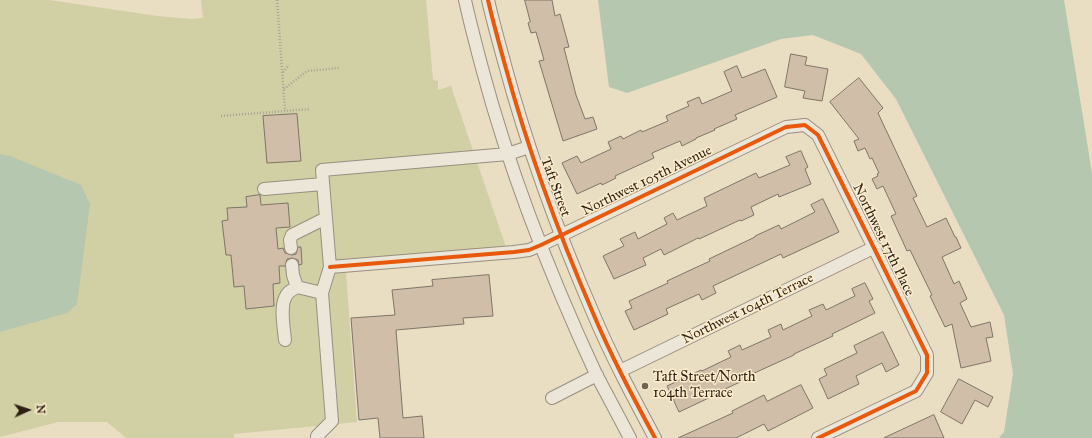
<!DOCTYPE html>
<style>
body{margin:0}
#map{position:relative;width:1092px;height:438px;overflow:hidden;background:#e9ddc2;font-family:"IM FELL Great Primer",serif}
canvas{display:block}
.north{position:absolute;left:8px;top:390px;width:40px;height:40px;-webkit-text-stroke:3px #fcedcc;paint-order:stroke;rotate:87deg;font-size:11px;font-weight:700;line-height:16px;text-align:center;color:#2d1f15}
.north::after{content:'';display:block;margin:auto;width:14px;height:18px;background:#2d1f15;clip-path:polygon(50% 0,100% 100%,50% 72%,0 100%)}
</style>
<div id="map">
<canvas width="1092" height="438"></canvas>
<div class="north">N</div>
</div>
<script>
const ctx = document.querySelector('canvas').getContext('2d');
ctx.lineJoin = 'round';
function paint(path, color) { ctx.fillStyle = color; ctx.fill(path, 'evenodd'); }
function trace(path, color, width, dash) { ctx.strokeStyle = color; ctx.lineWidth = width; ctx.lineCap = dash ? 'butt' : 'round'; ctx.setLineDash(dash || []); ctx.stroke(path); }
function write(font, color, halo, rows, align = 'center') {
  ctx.font = font + ' "IM FELL Great Primer",serif'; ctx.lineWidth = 3; ctx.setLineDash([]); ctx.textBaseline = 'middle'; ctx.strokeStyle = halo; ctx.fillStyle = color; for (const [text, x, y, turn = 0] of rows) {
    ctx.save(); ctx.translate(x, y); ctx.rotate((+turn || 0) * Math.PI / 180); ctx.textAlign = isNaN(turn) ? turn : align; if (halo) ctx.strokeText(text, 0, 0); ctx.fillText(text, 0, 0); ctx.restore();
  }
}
const green = new Path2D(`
 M0,0H49L157,16L191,19L203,18L201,0H426L433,80L438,81V90L451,86L506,247L345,260L357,422L234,434V438H126L107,422H58L0,437Z`);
const water = new Path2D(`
 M598,0H1064L1092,173V438H999L1004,432L1013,374L1004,315L896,99L861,54L813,35L781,39L627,93L609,87Z
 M0,154L10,156L81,185L90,204L77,304L67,313L0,332Z`);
const building = new Path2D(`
 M525,0H552L555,16L560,14L569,47L564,48L576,95L585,119L593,117L597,129L563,141L539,61L544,60L536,32L531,33L528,23L530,22Z
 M791,54L807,57L805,65L828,69L822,101L803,98L805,91L785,87Z
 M737,66L742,78L765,69L777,97L735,115L737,119L714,129L715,130L696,138V139L682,146L680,141L652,153L654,158L615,176L616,178L602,185L601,183L577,194L562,163L577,156L581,163L611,149L608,142L621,136L623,139L641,130L642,132L668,121L666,116L689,106L687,102L699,97L702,104L732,91L724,72Z
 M859,78L883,108L878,113L917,196L913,198L927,227L946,218L955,237H956L961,248L942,257L954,284L959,281L967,299L960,303L971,327L990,322L993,337L986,338L991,361L961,368L952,324L945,327L930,296L932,295L910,250L907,251L891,216L896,214L883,186L877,189L872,179L878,176L877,174L879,173L872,158L870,159L865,148L858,151L854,141L859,139L830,102Z
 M297,114L301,161L267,163L263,116Z
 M801,151L808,167L805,169L811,184L779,197L778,194L751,207L754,215L741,221L740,220L699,239L698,238L664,255L661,249L643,258L646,265L614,279L603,256L624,246L620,239L635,232L638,239L667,224L664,218L673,213L677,220L707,206L704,198L756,173L759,178L790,165L786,157Z
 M260,195L261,205L288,203L290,227L276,228L278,249L283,248L285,253L292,255L296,254L298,247H301L302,264L299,265L298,260L292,258L287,259L285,266H279L280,283L273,284L274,306L246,309L244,286L234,287L231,255H226L222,221L228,220L227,208L247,207L246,197Z
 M823,199L839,232L783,258L781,254L713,286L716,293L702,300L699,294L666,309L668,314L634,330L625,311L632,308L629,301L668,283L667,281L710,261L709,259L755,237V236L779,225L781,229L815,212L811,205Z
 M489,275L493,316L463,318L464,324L396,330L403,418L422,416L424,438H380L378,418L359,420L351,318L395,315L392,290L433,286L432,280Z
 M865,283L873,299L869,301L875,313L832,334L833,336L794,354V355L750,375L751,377L712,395L713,396L679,412L667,386L701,370L702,371L731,357L728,351L740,345L742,350L771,337L768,330L781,324L783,330L812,316L809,310L823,304L826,310L855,296L852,289Z
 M883,332L899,365L886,372L882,363L856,376L859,384L828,399L819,379L827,375L824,369L857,353L854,346Z
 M959,379L993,397L988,407L975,400L962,424L941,412Z
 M801,385L813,408L768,431L764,424L736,438H678L733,413L732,411L764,395L767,401Z
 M934,415L944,438H884Z`);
const path = new Path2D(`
 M277,0L285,111
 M283,72L289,65
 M284,89L307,71L339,68
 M221,116L310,109`);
const minor = new Path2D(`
 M465,0C470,23 476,45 482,68C510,173 550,275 596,374C607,395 619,417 630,438
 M488,0C493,22 499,43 505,65C528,150 558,232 593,313C611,356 633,397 655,438
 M264,189L323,184
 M291,248L290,240L292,235L326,218
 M292,265L293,275L297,287L322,293
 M330,267L514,252L529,250L541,245L786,127L805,125L818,135L927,355V373L916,391L818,438
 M285,340C284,328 280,309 285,298C287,292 292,290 297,287
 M620,371L875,247
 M552,398L597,375
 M317,438V436L332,421L322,293L330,267L322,170L508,154L529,147`);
const cycleway = new Path2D(`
 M488,0C493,22 499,43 505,65C528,150 558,232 593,313C611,356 633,397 655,438
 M330,267L514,252L529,250L541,245L786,127L805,125L818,135L927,355V373L916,391L818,438`);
const markers = [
 [645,386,4,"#6f6252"]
];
const streetNames = [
 ["Northwest 105th Avenue",647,181,-26],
 ["Taft Street",555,187,70],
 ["Northwest 17th Place",883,240,64],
 ["Northwest 104th Terrace",748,309,-26]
];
const poiNames = [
 ["Taft Street/North",653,378],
 ["104th Terrace",653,394]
];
paint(green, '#d1cfa4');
paint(water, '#b5c7af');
paint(building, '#d1bea9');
trace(building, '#7d7567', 1);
trace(minor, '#978f7f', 14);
trace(path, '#a8a297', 2.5, [1, 2]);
trace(minor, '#ece6d8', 12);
trace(cycleway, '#e8590c', 4);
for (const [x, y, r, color] of markers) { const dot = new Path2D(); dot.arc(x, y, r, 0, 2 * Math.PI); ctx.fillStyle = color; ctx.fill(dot); trace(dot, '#fcedcc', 1.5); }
write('14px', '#2d1f15', '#fcedcc', streetNames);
write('14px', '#2d1f15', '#fcedcc', poiNames, 'left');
</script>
